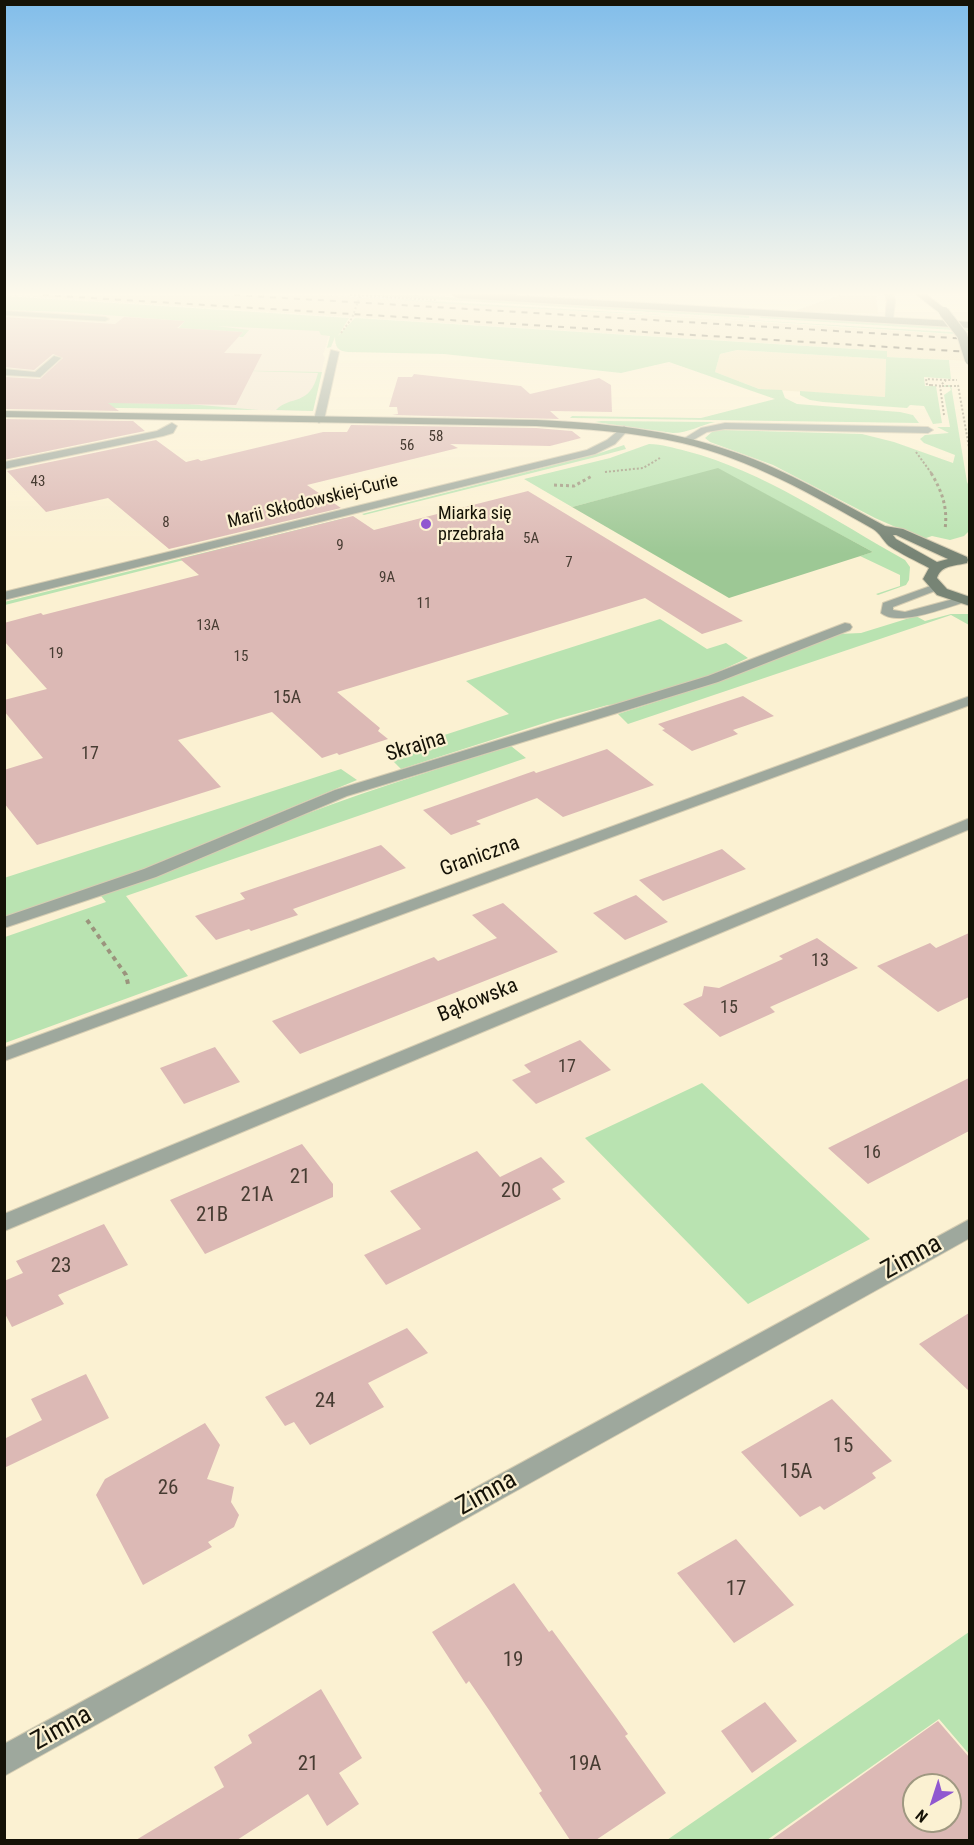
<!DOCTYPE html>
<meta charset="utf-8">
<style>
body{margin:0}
#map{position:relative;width:974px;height:1845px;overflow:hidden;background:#fbf1d2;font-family:"Roboto Condensed",sans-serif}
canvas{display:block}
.frame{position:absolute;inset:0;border:6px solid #151207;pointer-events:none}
.north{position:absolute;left:902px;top:1773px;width:60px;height:60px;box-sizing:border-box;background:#fbf1d2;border:2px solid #9f9881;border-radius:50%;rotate:219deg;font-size:16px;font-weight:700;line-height:24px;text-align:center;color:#151207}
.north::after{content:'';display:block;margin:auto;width:21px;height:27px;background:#9058d0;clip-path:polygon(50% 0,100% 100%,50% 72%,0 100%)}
</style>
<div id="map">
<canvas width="974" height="1845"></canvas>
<div class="frame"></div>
<div class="north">N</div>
</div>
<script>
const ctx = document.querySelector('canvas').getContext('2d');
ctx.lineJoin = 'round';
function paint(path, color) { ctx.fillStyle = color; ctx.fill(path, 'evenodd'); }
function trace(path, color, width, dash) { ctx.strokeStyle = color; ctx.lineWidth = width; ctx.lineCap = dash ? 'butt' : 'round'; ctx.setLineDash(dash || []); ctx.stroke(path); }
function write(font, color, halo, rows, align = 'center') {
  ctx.font = font + ' "Roboto Condensed",sans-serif'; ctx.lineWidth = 4.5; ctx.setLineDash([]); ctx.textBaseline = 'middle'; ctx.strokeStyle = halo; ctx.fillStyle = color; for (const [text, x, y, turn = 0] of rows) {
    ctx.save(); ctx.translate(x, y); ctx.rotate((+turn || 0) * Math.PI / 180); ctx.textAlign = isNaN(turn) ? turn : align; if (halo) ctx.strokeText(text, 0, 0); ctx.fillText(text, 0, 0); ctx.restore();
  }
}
const built = new Path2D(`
 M4,295H319L902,331L969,335V361L887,357L886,351Z
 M840,295H876L878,314L795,311Z
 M737,350L886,359L885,397L759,389L715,372L720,354Z`);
const industrial = new Path2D(`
 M5,310L66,312L331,329L323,355L325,357L313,411L5,406Z`);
const green = new Path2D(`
 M365,295H413L749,315V318Z
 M4,296L349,318L338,336L355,318L887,351V357L949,360L951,379L924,377L925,386H936L942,423L933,424L924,406L910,405L907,408L823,402L810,400L800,395V391L885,397L886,359L737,350L720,354L715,372L759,389L782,390L785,398L797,404L900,412L913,415L919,423L570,418L572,416L701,418L775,399L669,362L621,373L444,354L348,352C338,351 335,347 335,337L331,347L327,348L330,336L321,335L319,331L216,326L249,330L243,337H239L243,332L179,328L185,321L66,312L5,310Z
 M362,297L969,333V335L714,318L465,305Z
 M761,315L969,328V331L760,318Z
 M216,370L322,372L313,411L276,410C290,395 310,407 318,373Z
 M945,385H951L967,482L969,486V531L964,536L950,540L932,536L923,539L875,518L773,465L710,442L705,438L713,431L723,430L862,434L894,442L953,463L955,455L924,443L920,439L925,435L949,433L937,427H950L944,395L951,390L950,387H943Z
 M57,402L188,404L259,410L53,407Z
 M601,421L715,422C701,425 688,433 673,433L595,422Z
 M649,444C662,444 674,448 686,451C764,471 835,521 905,560L910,567L909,580L906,585L878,595L876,594L900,586V575L860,556L873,552L718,469L572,507L524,479L610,458Z
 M624,445L626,449L596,457L364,515L362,514L597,454Z
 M345,518L347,519L5,605L4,602Z
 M951,614H969V625L951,615L628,724L618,714L705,686L838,634L861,633L916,616L925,621Z
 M660,619L707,649L726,643L748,658L704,678L621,704L608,705L557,719L401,769L386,754L509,714L466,681Z
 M511,746L526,758L126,896L188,976L5,1043V937L106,902L101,896C160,876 215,850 272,827C350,796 430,771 511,746Z
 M341,769L357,780L126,876L5,919L4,878Z
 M702,1083L870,1239L748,1304L585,1138Z
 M969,1632V1754L939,1719L767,1840H667Z`);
const forest = new Path2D(`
 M718,468L873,552L729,598L572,507Z`);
const building = new Path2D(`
 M4,317L115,324L124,317L185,321L177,328L243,332L224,353L262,354L236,405L108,403L119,411L4,409V377L40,379L63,358L53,354L34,370L4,367Z
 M414,374L521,386L530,394L599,378L611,385L612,412L550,411L559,419L392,415L398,414L397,407H389L398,377H412Z
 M4,419L133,421L145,431L4,460Z
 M351,425L536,428L572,431L581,438L550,446L450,444L458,448L307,485L341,508L169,549L108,498L46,512L7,471L156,440L186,462L198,459L201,461L323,432H347Z
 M528,491L743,621L702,634L645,598L337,692L380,728L378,731L388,739L339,755L337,753L322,758L272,712L178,740L221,787L37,845L4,803V770L43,758L4,711V700L47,689L4,641V623L41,613L43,615L199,575L180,559L353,516L374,530Z
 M743,696L774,716L733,730L738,734L692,751L662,730L665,729L658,724Z
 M607,749L654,785L563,817L537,798L476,821L481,824L451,835L423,810L534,771L536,773Z
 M381,845L406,868L293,909L298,915L251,931L249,929L216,940L195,916L245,899L240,893Z
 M722,849L746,869L663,901L639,880Z
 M636,895L668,922L625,940L593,913Z
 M503,903L558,952L300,1054L272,1021L434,957L438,961L497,938L472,915Z
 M969,933V997L938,1012L877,966L930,943L936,948Z
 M817,938L858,968L770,1007L775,1012L720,1037L683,1004L702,996L704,986L719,988L783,959L779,956Z
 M580,1040L611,1070L536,1104L512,1080L531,1072L524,1065Z
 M215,1047L240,1082L184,1104L160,1068Z
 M969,1078V1131L868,1184L828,1148Z
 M302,1144L333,1184V1197L205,1254L170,1200Z
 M477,1151L500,1177L541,1157L565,1182L552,1189L561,1199L386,1285L364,1255L421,1229L390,1191Z
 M104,1224L128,1265L58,1295L64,1304L12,1327L4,1312V1281L23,1273L16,1261Z
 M969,1313V1391L919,1344Z
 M407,1328L428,1353L368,1383L384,1407L310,1445L294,1422L285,1426L265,1397Z
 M86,1374L109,1418L4,1468V1439L42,1420L31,1399Z
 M832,1399L892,1461L872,1473L876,1478L852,1493L824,1510L820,1506L800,1517L741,1452Z
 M205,1423L220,1445L207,1479L234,1487L231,1502L239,1515L234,1527L208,1542L212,1547L143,1585L96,1495L105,1479Z
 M736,1539L794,1605L734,1643L677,1573Z
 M514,1583L549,1632L552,1630L616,1717L628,1734L625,1736L666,1793L596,1840H570L539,1793L542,1791L489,1710L469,1681L466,1684L432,1632Z
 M321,1689L362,1758L339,1773L359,1804L327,1826L308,1794L237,1840H136L224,1787L214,1767L252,1743L248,1735Z
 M765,1702L797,1741L752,1773L721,1731Z
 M938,1721L969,1757V1840H771ZM914,1785H950V1821H914Z`);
const pathFar2 = new Path2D(`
 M350,295L436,300
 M341,333L352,318L360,296
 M931,385H927L926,379L945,380
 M958,385L970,453
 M942,386H958
 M944,415L940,386L946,380H957
 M916,452L932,474
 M605,472L643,468L660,458`);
const pathFar1 = new Path2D(`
 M931,473C942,491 948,508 945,529
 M554,485L574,486L592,476`);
const path = new Path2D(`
 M87,920L126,975L128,984`);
const lane = new Path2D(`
 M885,295H893L895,300L893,320L889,322L885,320L887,300Z
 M4,311L105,317L109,319L105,321L4,315Z
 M54,356L61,358L40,377L4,375V369L35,372Z
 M725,423L928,427L933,430L928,433L725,429L707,432L688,443L680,441L701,428Z
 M936,584L940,585V589L893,607V610L905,612L961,597L967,600L965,602C945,608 898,627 881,613L883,603Z`);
const street = new Path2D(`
 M331,350L339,352L324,420L319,423L314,420Z
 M172,423L177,426L173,433L163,436L4,469V462L157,431Z
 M624,426L629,429L615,444L595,454L4,600V592L587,450L607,440Z
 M845,623L850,624L852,627L850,630L718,682L347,796L156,877L4,928V917L144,869L335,790L708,676Z
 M970,696V705L4,1061V1048Z
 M970,818V829L4,1231V1214Z
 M970,1219V1238L4,1776V1744Z`);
const secondary = new Path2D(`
 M453,295H507L970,322V328L457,298Z
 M917,295H927L949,312L941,314Z
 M4,411L536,420C603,423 670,429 734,452C787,470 836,500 885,526L903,529L967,557L968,560L967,563C955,566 941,565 937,578L947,589L970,597V606L937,595L923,579L929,568C916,561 901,554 889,546C883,541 880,533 873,529C813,495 750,459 682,443C634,432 585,429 536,426L4,417ZM893,535H896L948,559L937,562L896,539Z`);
const rail = new Path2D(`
 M43,295L970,352
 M234,295L970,339`);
const pathBridge = new Path2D(`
 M931,385L942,386`);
const secondaryBridge = new Path2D(`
 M944,312L962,335L970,360`);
const markers = [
 [426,524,6,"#9058d0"]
];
const farNumbernames = [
 ["58",436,437],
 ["56",407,446],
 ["43",38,482],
 ["8",166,523],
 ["5A",531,539],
 ["9",340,546],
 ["7",569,563],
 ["9A",387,578],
 ["11",424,604],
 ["13A",208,626],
 ["19",56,654],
 ["15",241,657]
];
const farStreetnames = [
 ["Marii Skłodowskiej-Curie",313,502,-14]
];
const farPoinames = [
 ["Miarka się",438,514],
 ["przebrała",438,535]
];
const numberNames = [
 ["15A",287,698],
 ["17",90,754],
 ["13",820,961],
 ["15",729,1008],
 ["17",567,1067],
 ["16",872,1153]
];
const streetNames = [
 ["Skrajna",416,747,-17],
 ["Graniczna",480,857,-20],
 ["Bąkowska",478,1001,-22]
];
const nearNumbernames = [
 ["21",300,1178],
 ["20",511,1192],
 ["21A",257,1196],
 ["21B",212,1216],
 ["23",61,1267],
 ["24",325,1402],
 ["15",843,1447],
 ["15A",796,1473],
 ["26",168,1489],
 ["17",736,1590],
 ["19",513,1661],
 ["21",308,1765],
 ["19A",585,1765]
];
const nearStreetnames = [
 ["Zimna",912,1258,-29],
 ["Zimna",487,1494,-29],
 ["Zimna",62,1729,-29]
];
paint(built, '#f2e6c0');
paint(industrial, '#f2e5d1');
paint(green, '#b9e3b1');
paint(forest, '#9dc895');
paint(building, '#dcb9b5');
trace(lane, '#d6cdb2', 2);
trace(street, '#d6cdb2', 2);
trace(secondary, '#d6cdb2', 2);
trace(pathFar2, '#9b947d', 2, [2, 2]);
trace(pathFar1, '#9b947d', 3, [3, 3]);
trace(path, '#9b947d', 4, [4.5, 4.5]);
paint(lane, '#9ea89d');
paint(street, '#9ea89d');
paint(secondary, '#778475');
trace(rail, '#3c3829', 2, [6, 6]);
trace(secondaryBridge, '#d6cdb2', 12, []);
trace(pathBridge, '#9b947d', 2, [2, 2]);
trace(secondaryBridge, '#778475', 10);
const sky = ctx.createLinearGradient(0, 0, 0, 554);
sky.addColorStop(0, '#81bdea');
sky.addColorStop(0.53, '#fdf9eb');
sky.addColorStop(1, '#fdf9eb00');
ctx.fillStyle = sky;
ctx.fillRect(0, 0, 974, 554);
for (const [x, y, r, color] of markers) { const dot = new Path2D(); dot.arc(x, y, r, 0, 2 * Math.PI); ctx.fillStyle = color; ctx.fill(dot); trace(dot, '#fbf1d2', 2); }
write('15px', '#473c32', null, farNumbernames);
write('18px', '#151207', '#fbf1d2', farStreetnames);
write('18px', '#151207', '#fbf1d2', farPoinames, 'left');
write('18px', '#473c32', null, numberNames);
write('21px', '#151207', '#fbf1d2', streetNames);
write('21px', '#473c32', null, nearNumbernames);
write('26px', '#151207', '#fbf1d2', nearStreetnames);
</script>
